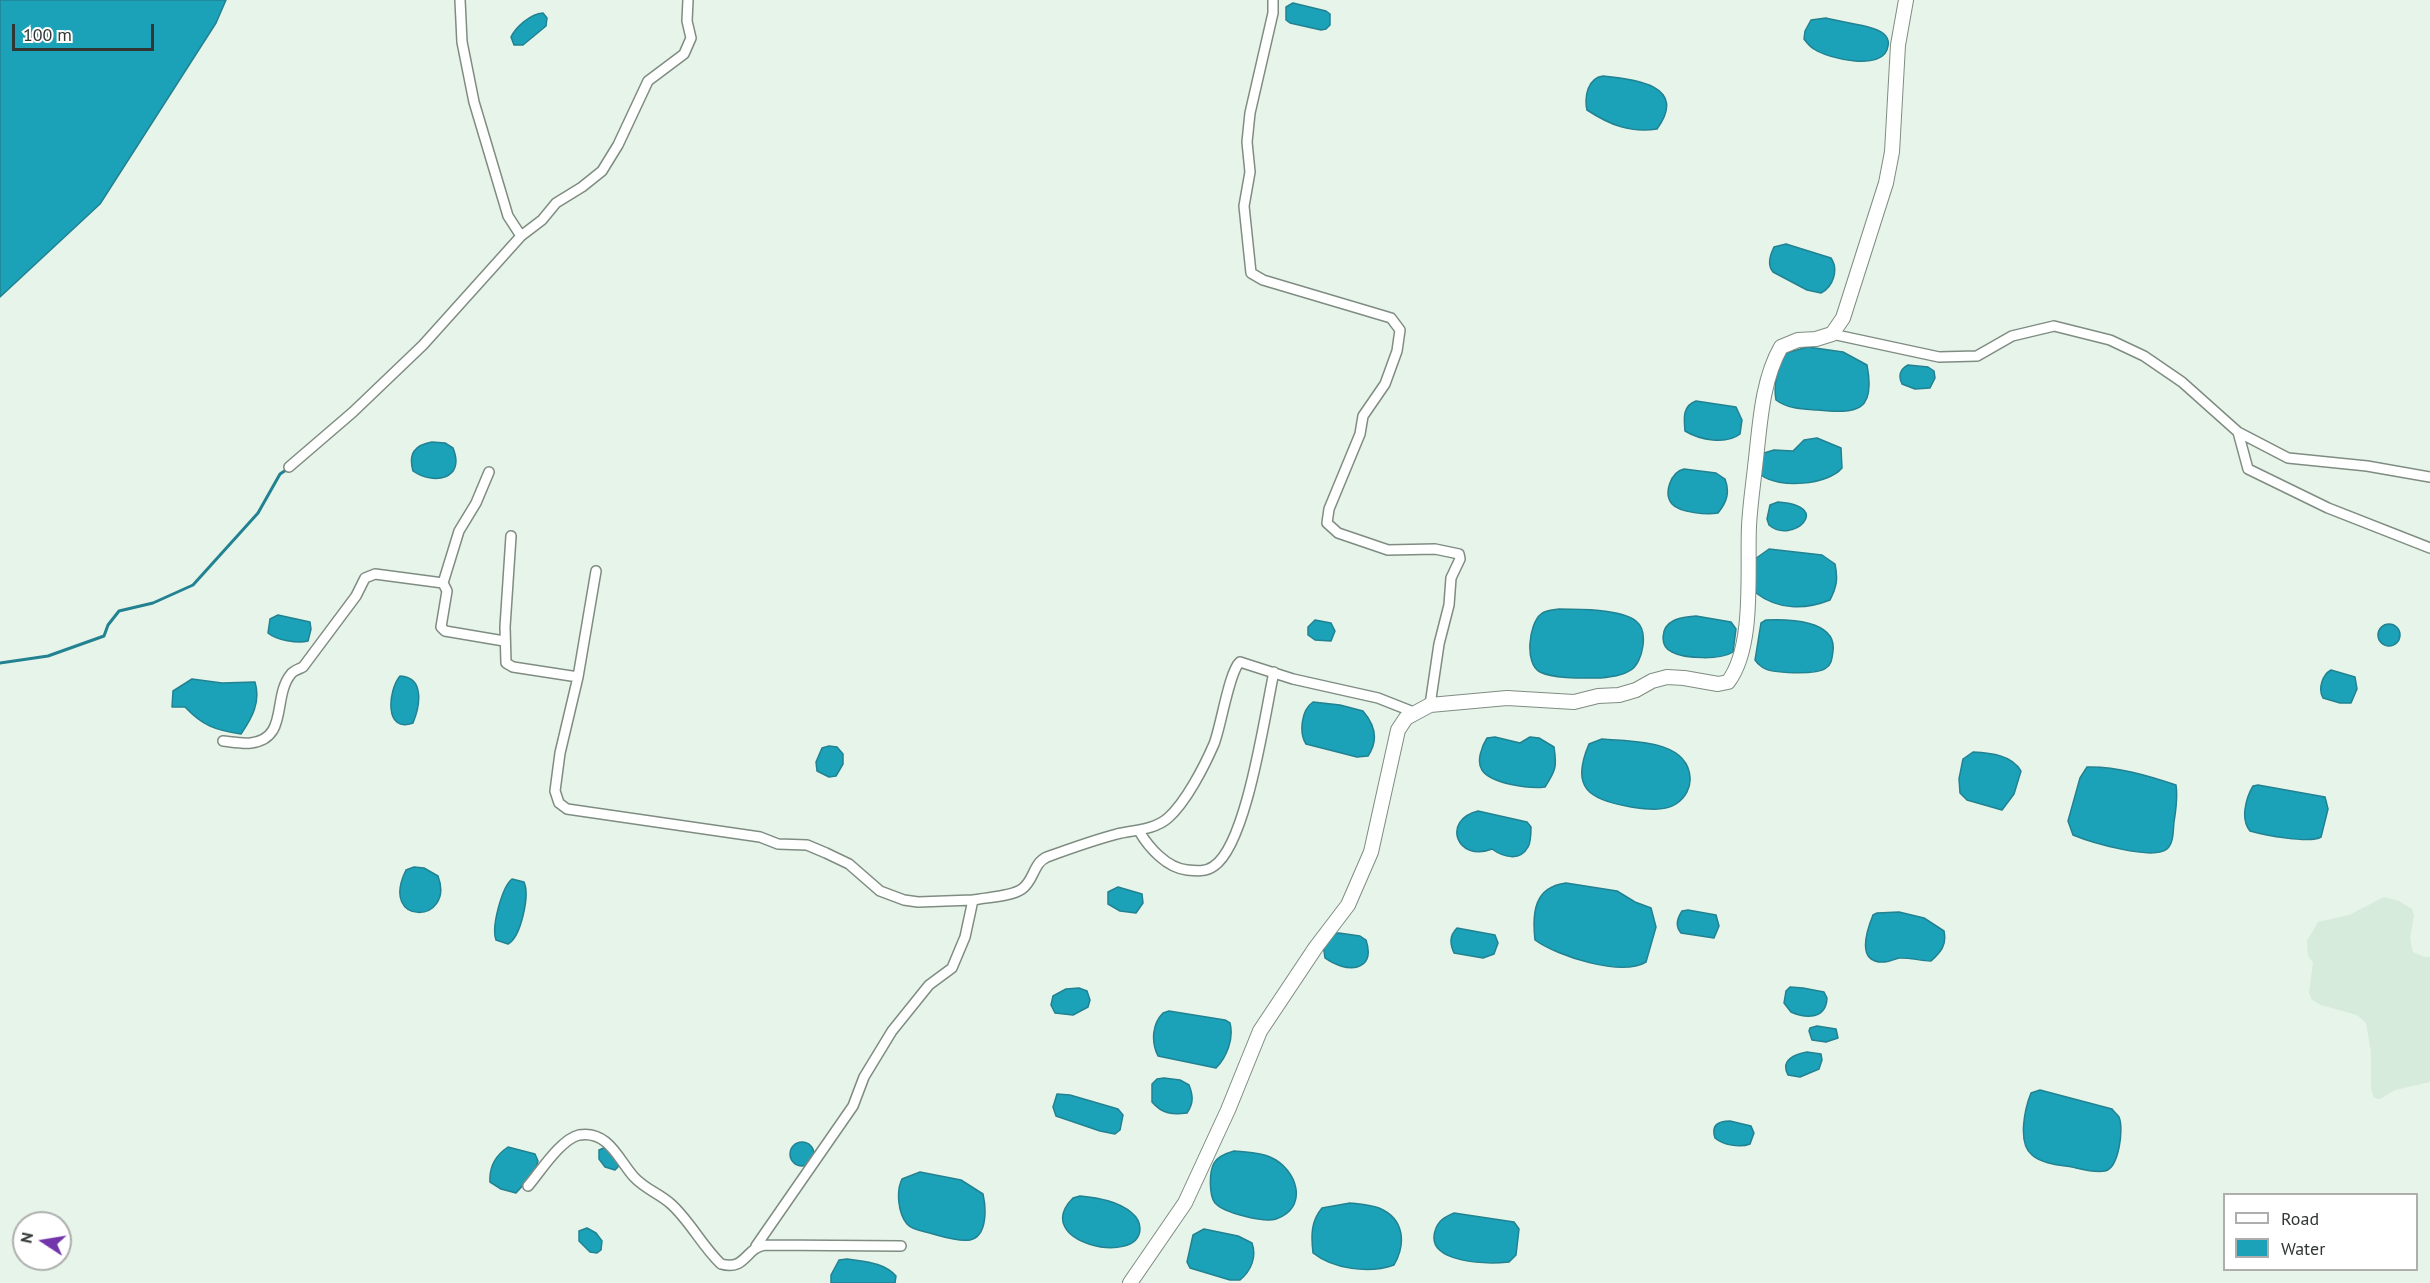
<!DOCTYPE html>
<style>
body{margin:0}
#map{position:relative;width:2430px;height:1283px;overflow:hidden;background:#e6f4e9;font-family:"PT Sans",sans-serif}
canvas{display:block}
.legend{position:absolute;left:2223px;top:1193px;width:195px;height:78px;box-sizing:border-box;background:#fff;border:2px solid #adafad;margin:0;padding:8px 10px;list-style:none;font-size:18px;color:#313733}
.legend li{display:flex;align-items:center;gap:12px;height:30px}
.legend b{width:30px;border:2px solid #adafad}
.north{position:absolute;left:12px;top:1211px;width:60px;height:60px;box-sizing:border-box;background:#fff;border:2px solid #adafad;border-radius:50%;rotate:282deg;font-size:16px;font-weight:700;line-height:24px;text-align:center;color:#313733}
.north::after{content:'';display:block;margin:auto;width:21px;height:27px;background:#7335aa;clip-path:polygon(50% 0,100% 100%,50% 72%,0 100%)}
.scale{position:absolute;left:12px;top:24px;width:142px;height:27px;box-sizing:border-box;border:3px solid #313733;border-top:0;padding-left:8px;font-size:18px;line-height:21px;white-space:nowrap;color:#313733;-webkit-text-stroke:4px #fff;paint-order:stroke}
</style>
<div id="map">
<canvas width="2430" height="1283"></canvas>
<ul class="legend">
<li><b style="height:8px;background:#fff"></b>Road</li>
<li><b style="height:16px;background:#1ba2b9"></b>Water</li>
</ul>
<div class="north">N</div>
<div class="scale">100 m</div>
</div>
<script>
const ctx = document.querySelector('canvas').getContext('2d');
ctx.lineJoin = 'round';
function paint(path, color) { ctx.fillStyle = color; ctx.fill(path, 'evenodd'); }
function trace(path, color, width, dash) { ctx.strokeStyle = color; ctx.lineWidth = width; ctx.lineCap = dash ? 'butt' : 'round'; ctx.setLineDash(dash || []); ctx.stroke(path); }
const built = new Path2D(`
 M2384,897L2399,901L2412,909L2414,916L2410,939L2413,952L2424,957H2430V1082L2395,1090L2380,1099L2374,1098L2371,1088V1052L2366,1023L2357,1015L2321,1005L2312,1000L2309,993L2313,963L2308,955L2307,941L2318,922L2349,915Z`);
const water = new Path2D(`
 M0,0H226L216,23L100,204L0,297Z
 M1293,3L1326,11L1330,14V25L1326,29L1321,30L1290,23L1286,20V7Z
 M543,13L547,18L546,26L523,45H514L511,37C516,27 530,14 543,13Z
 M1826,18C1840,22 1873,25 1884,34C1887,37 1889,42 1888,46C1885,72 1828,59 1814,49C1810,47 1807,43 1804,39L1805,31L1811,20Z
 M1603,76C1634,79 1689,85 1657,129C1630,133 1610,125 1587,110C1584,96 1588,78 1603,76Z
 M1786,244L1831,258C1839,270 1833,287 1821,293L1807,290L1773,272C1767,265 1770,255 1774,247Z
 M1808,347L1843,352L1867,365C1876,412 1857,414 1817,410C1803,409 1788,409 1776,400C1773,382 1778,368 1786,353Z
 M1908,365L1928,367L1934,371L1935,378L1930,388L1915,389L1902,384C1898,376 1900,369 1908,365Z
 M1696,401L1736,407L1742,420L1740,434C1726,445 1700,440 1685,431C1684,419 1682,406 1696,401Z
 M1817,438L1841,448L1842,468C1828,485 1779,489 1761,475L1760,460L1764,453L1774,450L1793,451L1804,440Z
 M432,442L445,443L453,448C466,480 433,485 413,471C408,453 415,445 432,442Z
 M1684,469L1716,473L1725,479C1730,492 1727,502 1718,513C1708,515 1680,513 1672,504C1663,493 1671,472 1684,469Z
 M1778,502C1835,506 1792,545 1769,525L1767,519L1770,505Z
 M1769,549L1822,555L1835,564C1838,579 1837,586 1830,600C1805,610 1778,610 1756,593L1752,573L1755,559Z
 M1559,609C1578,609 1621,609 1636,621C1649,631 1643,662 1631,670C1622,676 1610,677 1600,678C1584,678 1554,679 1540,672C1524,664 1529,623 1541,614C1546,610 1553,610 1559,609Z
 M278,615L310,622L311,629L308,641C298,644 276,640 268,633L270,619Z
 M1696,616L1731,622L1736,629L1733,652C1721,660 1685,659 1672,652C1659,646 1661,627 1673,621C1680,617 1689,617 1696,616Z
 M1315,620L1331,623L1335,631L1331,641L1315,640L1308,635V627Z
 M1766,620C1788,619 1837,620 1833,651C1832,658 1832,664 1826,668C1817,675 1771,674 1762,667C1759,665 1757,663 1755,660L1761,623Z
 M2378 635a11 11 0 1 1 22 0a11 11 0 1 1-22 0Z
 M2331,670L2355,677L2357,689L2351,703H2340L2323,698C2318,689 2322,675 2331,670Z
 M400,676C425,677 420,706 413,723C384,734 388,690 400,676Z
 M192,679L222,683L255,682C261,702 252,718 241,734C215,730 203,726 185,707H172L173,691Z
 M1313,702L1340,705L1363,711C1375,725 1379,740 1368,756L1357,757L1306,744C1299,733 1301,710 1313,702Z
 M1495,737L1520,743L1530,737L1539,738L1554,747C1557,766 1556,770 1545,787C1530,789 1491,784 1482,770C1476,761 1482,746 1487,738Z
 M1602,739C1631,742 1687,739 1690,777C1691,788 1685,798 1676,804C1664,812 1644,809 1631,807C1589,800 1570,788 1589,744Z
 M829,746L837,747L843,754V764L836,776L829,777L817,771L816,762L822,748Z
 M1973,752C1991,753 2012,755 2021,771L2014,794L2002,810L1967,800L1960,793L1959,779L1963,759Z
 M2087,767C2116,766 2149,776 2176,785C2178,798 2176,809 2174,822C2173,830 2174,843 2167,849C2153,861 2090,842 2073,835L2068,821L2080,778Z
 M2258,785L2325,797L2328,809L2321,837C2310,844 2264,835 2250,831C2240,819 2246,798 2253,786Z
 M1478,811L1527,822L1531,827C1531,833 1531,842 1528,847C1520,862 1503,857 1492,849C1457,863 1441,820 1478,811Z
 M414,867L424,868L438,876C456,924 378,927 406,870Z
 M512,879L524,882C530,895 521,937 508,944L496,940C491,927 502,887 512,879Z
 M1566,883L1617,891L1635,902L1651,908L1656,927L1646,962C1621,977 1557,956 1535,940C1532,913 1534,887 1566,883Z
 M1118,887L1142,894L1143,903L1136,913L1120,911L1108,904V892Z
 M1688,910L1716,915L1719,926L1714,938L1681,933C1675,926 1677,919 1682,911Z
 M1899,912L1924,918L1944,931C1947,945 1941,952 1931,961C1920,961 1909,957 1899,958C1894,959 1890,962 1885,962C1855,964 1867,930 1873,915L1877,913Z
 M1457,928L1495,935L1498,943L1494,954L1483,958L1454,953C1450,944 1449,936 1457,928Z
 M1339,933L1360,936L1366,940C1377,973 1345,973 1325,958L1323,944L1331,934Z
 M1790,987L1803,988L1824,992L1827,998C1826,1019 1807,1019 1791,1012L1784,1003L1786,991Z
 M1066,989L1079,988L1087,991L1090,1000L1088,1007L1073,1015L1055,1013L1051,1005L1053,996Z
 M1169,1011L1225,1020L1230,1023C1234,1038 1227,1057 1216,1068L1158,1056C1151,1042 1152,1024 1163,1013Z
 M1817,1026L1836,1029L1838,1038L1826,1042L1812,1040L1809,1031L1810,1028Z
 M1807,1052L1821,1054L1822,1060L1819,1069L1800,1077L1788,1075C1780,1060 1795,1054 1807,1052Z
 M1164,1078L1180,1080L1189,1085C1193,1095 1194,1103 1187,1113C1173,1115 1162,1114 1152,1102V1084L1157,1079Z
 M2040,1090L2112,1109C2114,1112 2117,1114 2119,1117C2124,1128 2119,1168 2105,1171C2095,1173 2081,1169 2072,1167C2060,1165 2042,1164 2032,1155C2017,1143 2025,1108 2031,1093Z
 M1057,1094L1070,1095L1118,1109L1123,1115L1120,1130L1115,1134L1100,1131L1056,1116L1053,1107Z
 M1730,1121L1751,1126L1754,1133L1750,1144C1740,1148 1723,1145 1715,1138C1711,1125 1718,1121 1730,1121Z
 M790 1154a12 12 0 1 1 24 0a12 12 0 1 1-24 0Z
 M508,1147L535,1154L538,1161L534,1173L516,1193L501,1189L490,1182C489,1167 496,1155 508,1147Z
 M606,1147L618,1160V1167L615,1170L605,1167L599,1159V1150Z
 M1234,1151C1245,1152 1260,1152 1270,1157C1298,1169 1309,1208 1276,1219C1265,1223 1224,1213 1215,1203C1209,1195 1209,1172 1214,1163C1218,1156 1227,1153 1234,1151Z
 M920,1172L961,1180L983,1194C986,1207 988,1236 970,1240C959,1242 944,1237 933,1234C925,1231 913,1231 907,1224C898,1213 896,1191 902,1179Z
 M1080,1196C1099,1198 1118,1201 1132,1213C1137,1217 1140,1223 1140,1229C1139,1267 1029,1242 1073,1198Z
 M1350,1203C1359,1204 1371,1205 1379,1208C1405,1219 1406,1244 1394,1265C1369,1274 1333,1269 1313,1253C1311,1235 1311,1221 1322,1208Z
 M1454,1213L1514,1222L1519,1229L1516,1255L1509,1262C1489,1264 1425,1264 1435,1231C1438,1220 1445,1217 1454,1213Z
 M587,1228L596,1233L602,1241L601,1250L597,1253L590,1252L579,1241V1231Z
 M1204,1229L1238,1236L1252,1243C1257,1257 1251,1271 1240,1280H1230L1190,1268L1187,1262L1193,1235Z
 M847,1259C865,1262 883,1262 896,1276L895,1283H831V1275L839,1260Z`);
const stream = new Path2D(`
 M0,663L48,656L104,636L108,625L119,611L153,603L193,585L258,513L280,474L289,468`);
const street = new Path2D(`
 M460,0L462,42L474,102L508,216L521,236
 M1273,0V13L1250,113L1247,142L1250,172L1244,206L1251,273L1263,280L1391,318L1400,330L1397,351L1385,384L1363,416L1360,434L1329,509L1327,523L1338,533L1388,550L1435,549L1459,554L1460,559L1451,578L1449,605L1439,644L1430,705
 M1832,334L1939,357L1977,356L2012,336L2054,326L2110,340L2144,356L2182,382L2238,432L2288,458L2367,466L2430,477
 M2238,432L2248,469L2328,508L2430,548
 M289,467L353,412L423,345L521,236L542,220L556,203L582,187L602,171L618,145L648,81L684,54L691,38L687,21L688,0
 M511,536L505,627L506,663L513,667L578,677
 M596,571L578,677L560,753L555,791L559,803L567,809L760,837L778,844L807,845L826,853L849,864L880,891L904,900L918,902L973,900
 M443,583L459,531L476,503L489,472
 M223,741C232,742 243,744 251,743C289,738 272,697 291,674C293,671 299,669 303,667L356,596L365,578L375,574L443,583L447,591L441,627L445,631L504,641
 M1139,831C1149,848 1167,868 1187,870C1196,871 1206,872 1214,866C1247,844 1265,713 1274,672
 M528,1186C540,1172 561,1139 579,1135C609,1130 619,1161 634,1177C645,1189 660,1194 671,1204C690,1221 702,1246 721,1264C746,1271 745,1248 765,1245L901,1246
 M756,1246L853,1106L864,1077L892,1031L929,985L952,968L965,937L973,900C988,897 1010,897 1022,889C1034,881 1033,863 1047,857C1069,849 1094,840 1117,834C1134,830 1154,830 1168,818C1186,802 1204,767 1214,744C1221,727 1229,671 1240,662L1293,679L1378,698L1416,713`);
const secondary = new Path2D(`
 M1130,1283L1185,1203L1228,1110L1260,1031L1316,947L1348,905L1371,852L1398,730L1406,718L1430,705L1507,698L1574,702L1598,696L1619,695L1636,690L1652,681L1667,677L1684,678L1718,684L1728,682C1755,647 1747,570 1749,526C1750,506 1753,486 1755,467C1760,427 1761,382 1781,347L1798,340L1816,339L1832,334L1843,318L1886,183L1892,152L1898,45L1906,0`);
paint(built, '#d6ebdb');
paint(water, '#1ba2b9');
trace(water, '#228291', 1.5);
trace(stream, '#228291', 3);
trace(street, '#7f8c82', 12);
trace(secondary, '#7f8c82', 16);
trace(street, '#fff', 9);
trace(secondary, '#fff', 14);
</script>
